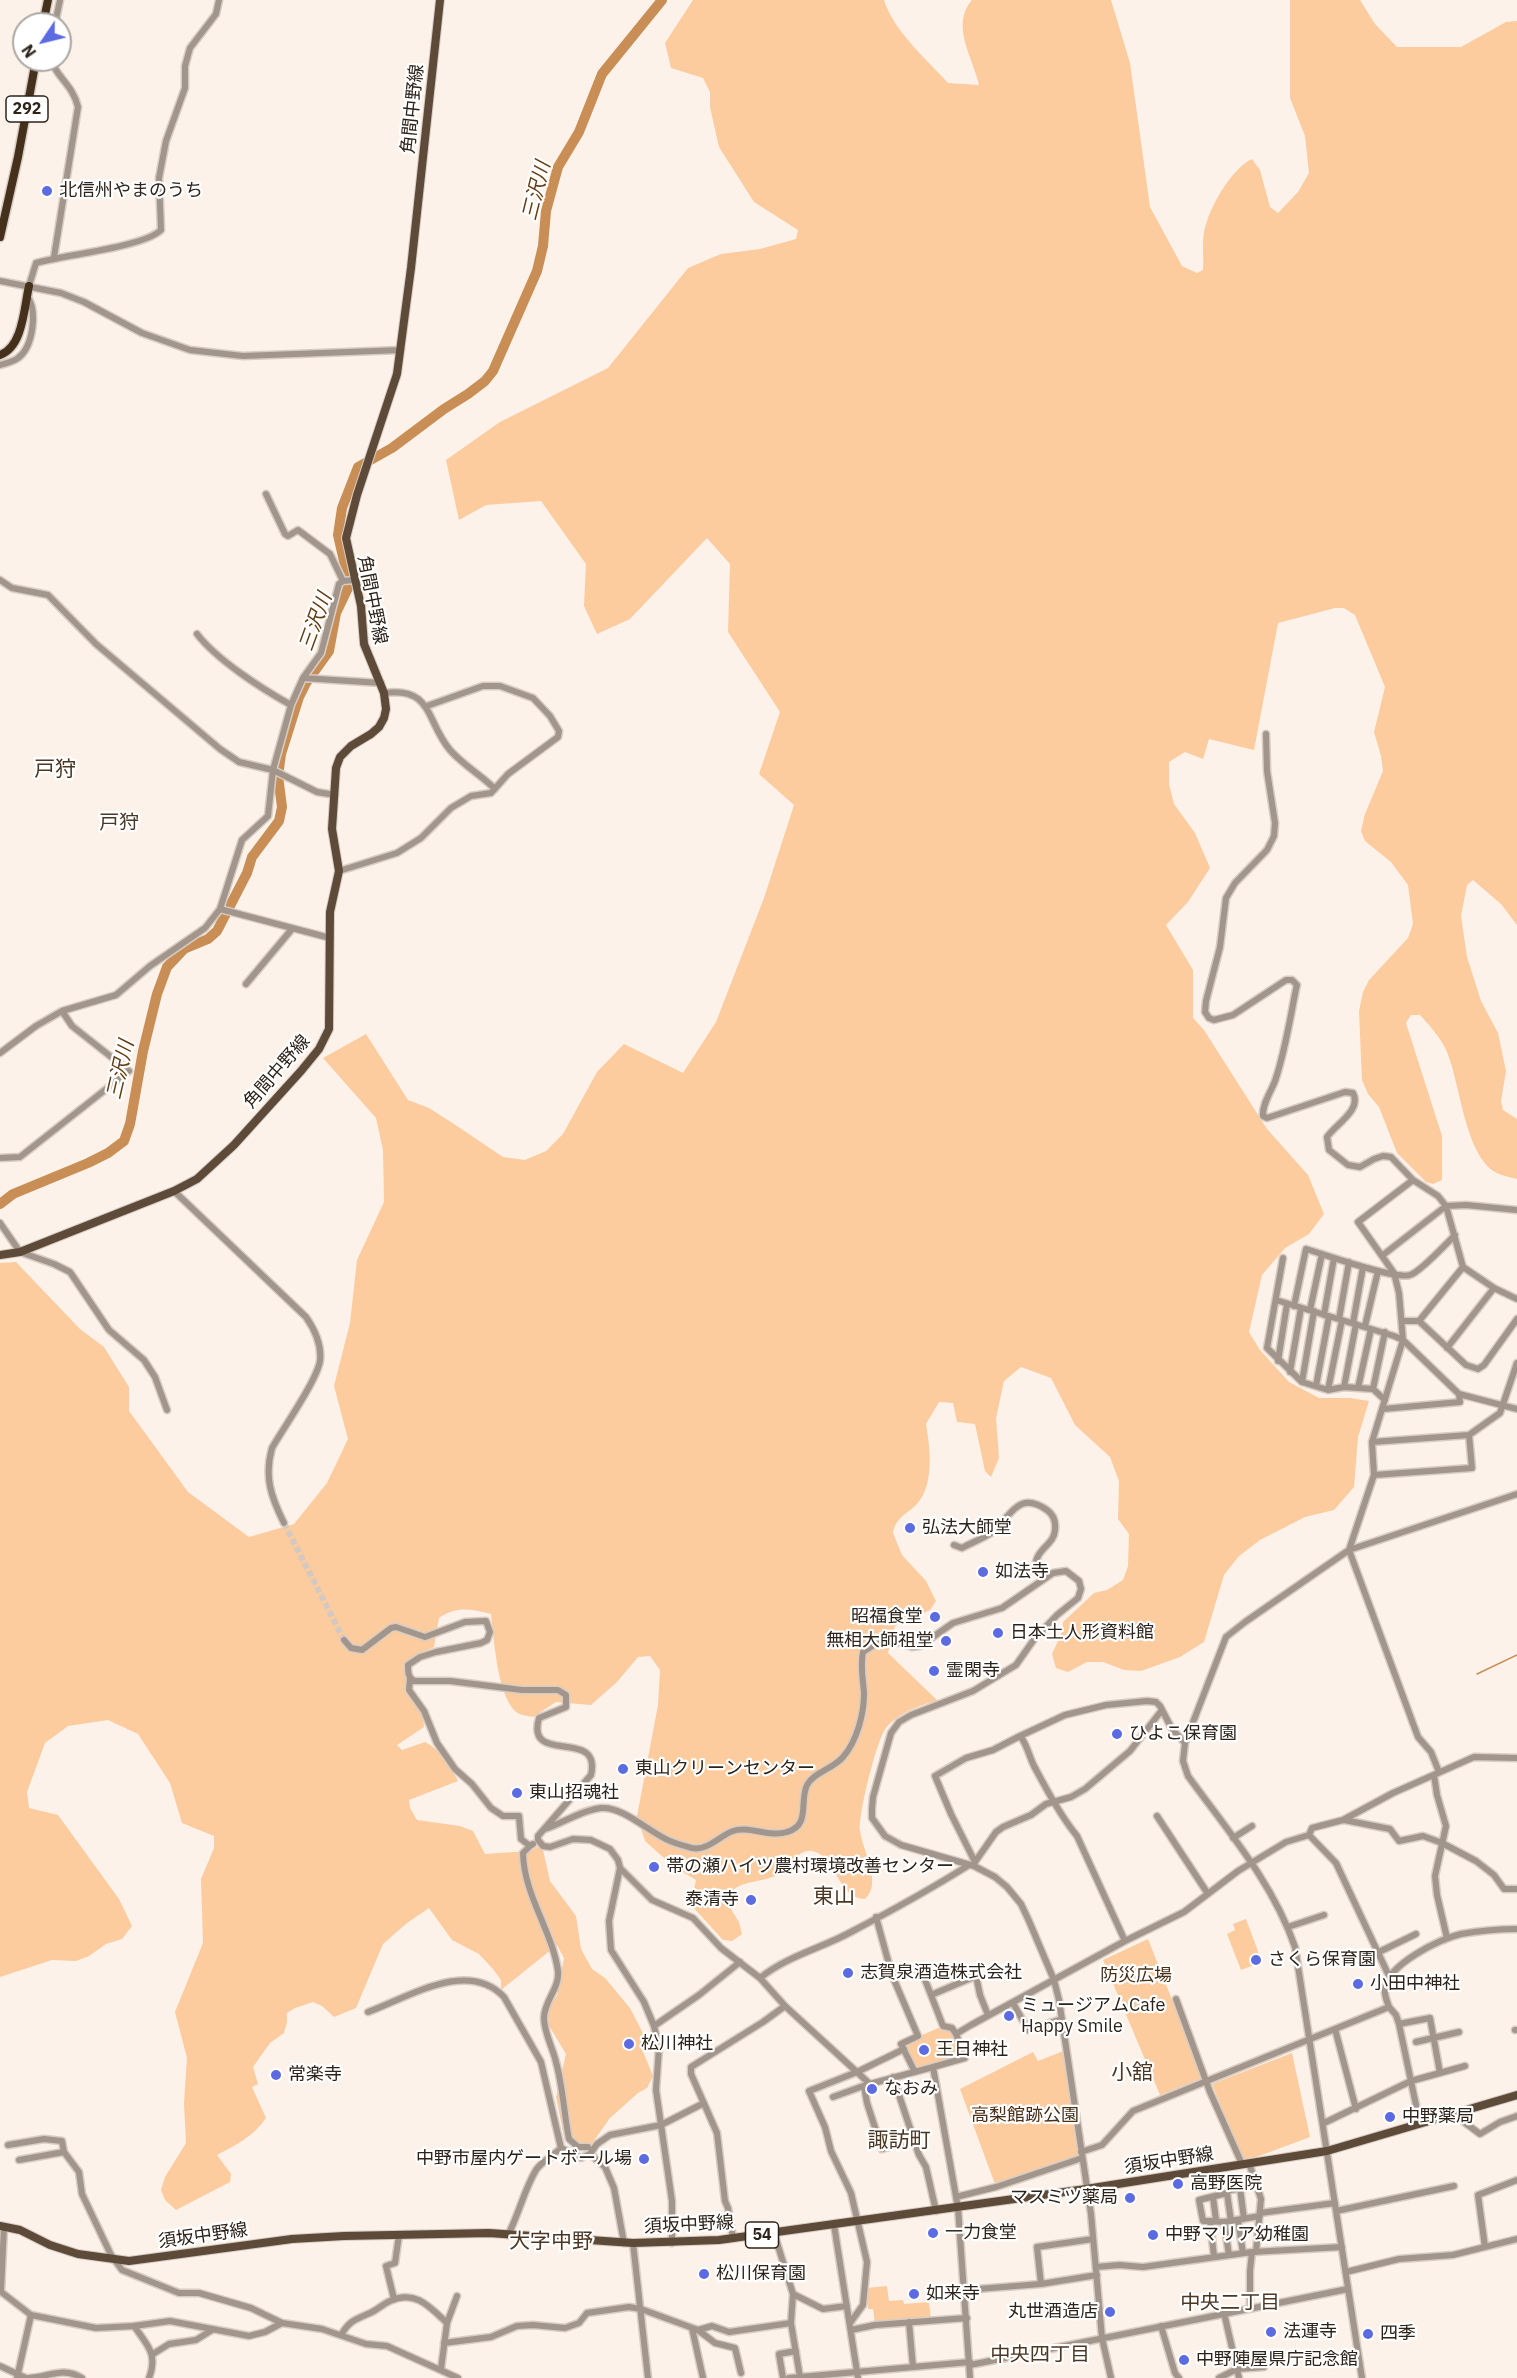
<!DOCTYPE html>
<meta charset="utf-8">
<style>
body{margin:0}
#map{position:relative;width:1517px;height:2378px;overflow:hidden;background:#fdf2e9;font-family:"IBM Plex Sans",sans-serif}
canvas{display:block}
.north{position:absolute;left:12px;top:12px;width:60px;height:60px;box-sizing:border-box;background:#fff;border:2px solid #aba7a3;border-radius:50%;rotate:235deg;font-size:16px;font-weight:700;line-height:24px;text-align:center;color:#2d231a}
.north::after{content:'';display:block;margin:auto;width:21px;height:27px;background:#5c6be2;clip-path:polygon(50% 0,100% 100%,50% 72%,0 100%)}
</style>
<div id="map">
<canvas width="1517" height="2378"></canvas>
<div class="north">N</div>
</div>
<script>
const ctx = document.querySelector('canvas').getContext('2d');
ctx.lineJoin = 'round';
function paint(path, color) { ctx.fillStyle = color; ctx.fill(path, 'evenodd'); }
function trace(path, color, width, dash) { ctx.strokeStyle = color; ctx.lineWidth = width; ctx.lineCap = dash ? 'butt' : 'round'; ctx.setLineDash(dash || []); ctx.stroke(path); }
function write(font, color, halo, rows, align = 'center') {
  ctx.font = font + ' "IBM Plex Sans","Noto Sans JP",sans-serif'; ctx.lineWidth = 4.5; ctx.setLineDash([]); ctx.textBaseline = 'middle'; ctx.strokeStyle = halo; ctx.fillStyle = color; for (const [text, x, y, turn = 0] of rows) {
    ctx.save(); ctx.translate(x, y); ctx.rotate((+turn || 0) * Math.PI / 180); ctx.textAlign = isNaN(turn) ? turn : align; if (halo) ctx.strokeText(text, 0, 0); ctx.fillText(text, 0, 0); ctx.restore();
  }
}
const green = new Path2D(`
 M693,0H884C893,30 927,60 948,83L979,85C973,58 950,25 972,0H1111L1130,63L1150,207L1182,266L1197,273L1203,270C1204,258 1202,243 1204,232C1209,208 1230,170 1252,159L1260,170L1270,207L1278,213L1298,192L1309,173L1305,136L1290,98V0H1360L1375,24L1397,47H1461L1506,22L1517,21V925L1501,904L1473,880L1467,885L1461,916L1467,957L1481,1001L1498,1033L1506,1071L1501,1101L1503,1110L1517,1119V1179C1510,1177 1502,1176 1495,1172C1465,1154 1460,1083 1447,1052C1441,1038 1430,1026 1420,1015H1411L1406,1023L1442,1136V1180L1433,1184L1426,1182L1397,1153L1379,1107L1368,1094L1362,1080L1359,1011L1363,992L1369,980L1408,938L1413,924L1408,885L1391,862L1365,841L1361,831L1365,814L1383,771L1381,756L1374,732L1385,687L1355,615L1344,608H1335L1278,623L1254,750L1209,739L1203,759L1185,752L1169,762V784L1174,804L1195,833L1210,868L1188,902L1166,925L1193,970V1018L1204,1030L1267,1129L1308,1175L1324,1214L1309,1234L1285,1248L1262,1275L1249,1332L1260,1350L1289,1382L1319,1398H1350L1369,1401L1358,1437L1354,1487L1334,1510L1305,1517L1260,1540L1239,1556L1224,1575L1204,1642L1180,1657L1141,1671L1124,1670L1103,1662H1087L1068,1672L1056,1668L1052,1654L1063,1630V1622L1094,1593L1107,1590L1123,1580L1128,1566L1129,1534L1118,1519L1119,1481L1110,1457L1075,1425L1051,1378L1021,1367L1004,1381L996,1418L999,1458L991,1477L985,1471L975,1424L957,1422L953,1403L939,1402L926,1424C930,1447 935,1486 916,1505C906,1515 896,1517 893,1533L902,1555L926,1581L936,1601L930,1610L895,1626L888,1653L938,1701C921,1704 898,1713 886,1728C877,1738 858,1816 860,1830C862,1850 883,1883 865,1899C838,1899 835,1854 812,1851C797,1849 788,1870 775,1876C761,1882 741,1881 731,1892L729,1906L739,1922L742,1934L732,1941L723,1940L691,1905L696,1880L673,1866L645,1841L637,1816L658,1705L660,1670L650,1656L638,1657L617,1682L591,1705L556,1702L533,1717C528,1716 519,1715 515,1711C497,1693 494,1639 491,1614C470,1609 457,1606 439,1618L434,1647L406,1662C401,1686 424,1703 424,1727L397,1745L402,1750L425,1742C439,1749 452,1767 458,1781L409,1800L410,1808L417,1820L460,1826L473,1831L485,1854L530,1851L539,1846L543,1850L550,1881L576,1916L581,1949L592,1969L605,1978L630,2008L644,2035L641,2047L653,2076L647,2088L638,2093L610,2118L588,2149L578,2151L565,2141L556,2097L566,2054L548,2024L546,2009L557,1996L564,1958L557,1945L501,1990V1980L493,1969L479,1954L452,1940L429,1908L407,1923L383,1944L356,2008L334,2017L322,2006L313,2002L295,2008L287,2013V2022L284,2033L270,2043L253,2067L258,2084L252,2087L266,2118C254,2136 236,2145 217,2155L231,2174L230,2182L176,2210L165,2200L161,2190L165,2177L186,2143L184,2103L187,2058L175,2012L203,1943L201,1879L214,1848V1836L182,1823L170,1783L138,1734L108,1720L68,1726L45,1743L27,1792L29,1808L58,1815L119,1899L132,1926L122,1939L106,1944L89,1956L76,1961L52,1960L0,1977V1263L16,1262L80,1329L104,1347L129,1387V1411L188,1492L249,1537L294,1524L327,1483L348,1439L334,1386L350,1323L357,1260L384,1202L383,1150L376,1118L323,1058L366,1034L408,1100L429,1108L454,1124L503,1157L525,1160L546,1151L563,1134L597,1072L624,1044L683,1073L716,1022L764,898L794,805L759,774L780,712L728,632L730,564L707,538L630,619L597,634L584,606L586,564L541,501L486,505L459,520L446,460L500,422L608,368L688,268L721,254L760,249L796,239L798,230L754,202L719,147L710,107V92L703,78L671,68L665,43Z
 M1246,1919L1262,1962L1241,1970L1227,1934L1235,1930L1233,1924Z
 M1148,1939L1203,2078L1160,2095L1103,1960Z
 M943,2026L952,2028L965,2058L915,2072L901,2044Z
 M1066,2050L1082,2158L996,2187L960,2089L1033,2052L1038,2061Z
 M1292,2053L1310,2137L1243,2162L1212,2084Z
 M887,2286L889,2301L903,2300L904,2304L929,2302L931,2320L875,2325L873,2309H868L866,2288Z`);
const stream = new Path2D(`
 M1477,1674L1517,1655`);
const river = new Path2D(`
 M0,1204L13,1194L88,1163L108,1153L124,1141L130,1124L143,1051L157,994L167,967L184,949L208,939L217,931L247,873L252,857L279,821L282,807L278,776L281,754L299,697L306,683L329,651L336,613L348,588L346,570L338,535L342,508L358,467L392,448L444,409L468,394L485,381L493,371L537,271L543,246L546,211L558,167L579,132L602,74L662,0`);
const minorTunnel = new Path2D(`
 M284,1523L344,1640`);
const minor = new Path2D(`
 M55,24L60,0
 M51,60C57,78 73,85 78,107L54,257
 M0,281L61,293L84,302L142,333L190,350L243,356L401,350
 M29,286L36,263C63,255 144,247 161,230L159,178L166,141L185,88V66L190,48L216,14L219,0
 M0,365C6,363 13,362 18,358C33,347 38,311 27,296
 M266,494L285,534L288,536L298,530L330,554L343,581
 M0,580L12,588L48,595L96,644L220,749L239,762L273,770L317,792L335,795
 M197,634C217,660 262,689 291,705
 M303,678L381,683
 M384,693C433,686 426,722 450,750C463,765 481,775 495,789
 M1266,734L1267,771L1275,823L1274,836L1267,850L1235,883L1226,898L1220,947L1206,1001L1205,1012L1209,1018L1214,1020L1233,1015L1286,980H1292L1297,985L1296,989C1290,1019 1285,1052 1275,1081C1271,1092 1262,1104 1263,1116L1267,1118L1345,1092L1353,1093C1362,1110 1336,1124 1327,1137L1329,1150L1348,1165L1360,1167L1374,1159L1383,1156L1391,1157L1413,1180L1438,1196L1446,1206L1463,1267L1494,1288L1517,1299
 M339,871L397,853L421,838L451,808L471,796L491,793L508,774L558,737L559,731L550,716L533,698L500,686H483L427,706
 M220,909L330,938
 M246,984L292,929
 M0,1053L36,1026L62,1011L116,995L150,966L205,928L220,909L242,840L268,816L273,770L291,705L303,678L321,653L339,584L343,581L355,580
 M0,1158L20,1157L129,1071L72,1026L62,1011
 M1413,1180L1358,1222L1394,1273L1399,1293L1403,1340L1372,1442L1374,1475L1349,1550L1418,1737L1431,1752L1439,1772
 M174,1191L306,1317C315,1330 322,1344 320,1361C317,1380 283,1429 272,1448C264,1477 271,1497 284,1523
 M0,1223L20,1252L54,1264L70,1272L109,1330L144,1360L155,1377L167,1410
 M1383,1255L1446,1206L1466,1205L1517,1210
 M1283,1258L1267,1348L1302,1382L1328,1390L1344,1387L1373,1389L1385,1400
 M1276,1300L1394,1336L1403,1340L1459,1394L1517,1409
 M1294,1306L1306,1249C1326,1255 1396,1280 1410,1275C1420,1272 1446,1244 1455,1235
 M1310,1310L1322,1254
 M1324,1315L1334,1258
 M1339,1319L1349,1262
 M1402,1321H1419L1466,1365L1478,1369L1484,1365L1517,1319
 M1419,1321L1463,1267
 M1353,1323L1363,1267
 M1365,1326L1378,1271
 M1447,1348L1494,1288
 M1278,1361L1287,1304
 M1290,1372L1301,1308
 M1302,1382L1314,1311
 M1316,1386L1329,1316
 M1344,1387L1356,1324
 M1358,1388L1371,1329
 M1373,1389L1385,1332
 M1328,1390L1342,1320
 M1383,1409L1460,1402L1459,1394
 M1469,1435L1500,1413L1517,1363
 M1372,1442L1469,1435L1472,1468L1374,1475
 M954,1545L962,1548C971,1543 982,1539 991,1533C1010,1519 1017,1489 1047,1510C1054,1515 1056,1521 1055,1530C1054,1546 1036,1547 1035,1568L1043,1580
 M344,1640L351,1648L362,1650L391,1628L396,1627L425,1637L465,1622L486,1621L490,1632L487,1640L481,1643L436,1652L420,1657L408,1665C408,1673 408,1677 414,1681H450L522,1690H558L566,1695V1707L539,1718C525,1767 602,1726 591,1775L538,1836V1840L543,1846L550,1847L573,1839L591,1840L610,1849L618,1860L620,1868L609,1921L611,1950L644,2002L654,2026L659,2048L656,2090L672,2201V2243
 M410,1678L409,1690L424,1711L437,1743L455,1769L472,1784L491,1808L503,1816H519L521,1839L530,1846L533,1844
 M1020,1736L1065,1715L1106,1705L1147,1701L1156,1702L1160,1706L1172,1729L1185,1743
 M1434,1775L1437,1795L1446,1826L1435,1876L1437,1895L1447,1938
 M1157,1816L1208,1894
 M1344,1820L1390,1829L1399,1841L1423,1836L1442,1843L1476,1861L1494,1875L1504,1889H1517
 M545,1829C563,1823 582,1810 601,1808C623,1806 650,1833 670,1841C677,1844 685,1846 692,1848C708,1851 719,1836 733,1831C748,1825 770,1838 787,1832C811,1825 799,1802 807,1785C814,1772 833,1769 843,1757C857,1741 864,1714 864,1693C863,1678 860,1667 863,1652L874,1645L893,1641L912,1647L920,1646L953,1623L1002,1608L1053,1573L1066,1571L1079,1581L1081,1589L1078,1598L1057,1615L1035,1638L1016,1665L973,1691L911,1715L899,1722L891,1733L873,1797L872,1809V1818L885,1836L901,1845L974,1866L995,1877L1007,1887L1021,1904L1029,1921L1054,1980L1059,2000L1091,2214L1102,2338L1111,2378
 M1309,1835L1336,1863L1389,1976
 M1233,1838L1252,1826
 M530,1846L523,1853C524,1896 552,1930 558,1971C560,1988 544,2001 544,2018C544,2033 553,2048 556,2062C563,2087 564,2114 569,2139L578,2147H588
 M975,1862L996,1832L1003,1827L1031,1815L1046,1804L1071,1797L1085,1789L1130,1751L1162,1710
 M974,1866L975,1862L951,1814L935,1776L966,1758L993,1750L1020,1736C1027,1744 1029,1756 1034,1766C1047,1790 1060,1815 1077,1836L1125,1941
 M620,1868L652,1900L693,1918L721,1948L760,1978L785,2006L870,2084L933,2067L958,2208L970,2378
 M876,1917L892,1975L920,1967L931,1995L976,1976L980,1995L988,2015
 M1288,1927L1324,1915
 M1379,1952L1416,1934
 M892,1975L918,2036L901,2044L915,2072
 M760,1978C787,1956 822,1948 851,1932C891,1911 931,1889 969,1865
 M931,1995L943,2026L952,2028L956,2034
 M1176,1999L1210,2092L1242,2164
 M1013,2003L1028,2030L1062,2019
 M1389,2007C1387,2001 1384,1995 1385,1989C1387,1965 1439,1939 1461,1934C1479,1931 1499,1929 1517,1929
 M368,2012C407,1998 468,1958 504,1997L541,2062L561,2148
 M654,2026L699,1995L740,1962
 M1335,2029L1356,2109
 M1515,2030H1517
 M1416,2042L1459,2032
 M933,2067L965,2058L956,2034L971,2025L1125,1941L1184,1912L1238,1871L1286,1842L1309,1835L1312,1828L1343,1820L1393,1793L1474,1757L1517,1758
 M1440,2073L1465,2066
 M893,2077L919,2155L926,2167L936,2211
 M864,2086L867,2103L882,2149L914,2140
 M833,2097L866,2085
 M1453,2114L1480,2134L1500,2122L1517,2116
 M1324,2123L1411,2081L1440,2073L1430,2018L1399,2024
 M8,2145L44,2139L62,2141L64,2152
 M1081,2152L1102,2145L1133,2111L1389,2007L1396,2015L1399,2024L1420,2124
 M590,2154L605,2167L614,2188L624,2243
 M19,2160L64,2152L79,2172L82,2194L111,2255L122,2270L179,2293H199L251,2308L282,2323L322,2329L366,2344L387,2346L458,2378
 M1249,2163L1261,2199L1256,2252
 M1240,2188L1244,2219
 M1227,2193L1231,2221
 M956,2197L996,2187L1082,2158
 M1213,2197L1216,2220
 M1336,2211L1454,2186
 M1260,2213L1335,2203
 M1238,2220L1243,2253
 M1210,2221H1203L1199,2200L1227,2193L1230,2190L1258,2186
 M1224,2222L1229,2255
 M834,2225L858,2378
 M774,2233L793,2294L823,2309L847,2306
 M508,2235C519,2214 524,2190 536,2170C541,2162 554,2155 561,2148L581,2158L590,2154L597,2144L610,2135L661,2125L704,2103
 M733,2238L728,2208L725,2201L717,2133L691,2074V2067L763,2022L785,2006
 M633,2243L648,2378
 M1485,2247L1478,2195L1517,2180
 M1214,2256L1210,2221L1224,2222L1260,2216
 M1096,2267L1119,2265L1143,2267L1252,2252L1342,2247
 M1346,2272L1399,2259L1453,2255L1517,2239
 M1041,2284L1037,2247L1093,2239
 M965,2290L1041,2284L1097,2275
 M0,2291L31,2315L96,2328L134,2326L170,2321L249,2336L265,2332L282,2323
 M1,2291L4,2227
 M793,2294L791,2323L800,2377L970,2362
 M394,2299L386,2266L395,2263L399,2235
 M1250,2308V2271L1252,2252
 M1224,2313L1239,2378
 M909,2322L913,2367
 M850,2323L863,2305L867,2262L851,2193L831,2151L825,2127L809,2091L857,2072L904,2049
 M134,2326C148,2346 158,2354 149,2378
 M1161,2326L1175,2373L1179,2378
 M692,2328L703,2378
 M698,2330L712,2326L729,2332L791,2323
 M851,2330L875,2325L967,2318
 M341,2335C350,2320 355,2320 370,2313C377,2310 383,2304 390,2301C415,2289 430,2307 447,2323
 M444,2343L491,2337L517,2326L533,2325L565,2328L579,2323L587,2313L629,2307L641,2309L698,2330L715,2343L735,2348L741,2373
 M153,2354L169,2344L196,2340L212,2330
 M970,2365L1348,2289
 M0,2366L26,2378
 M441,2369L447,2323L457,2296
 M17,2378L31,2315
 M29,2378C49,2377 63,2366 82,2378
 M783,2378L779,2354L796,2351
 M789,2378L800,2377
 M1219,2378L1237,2369L1264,2367
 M1362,2378L1295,1947C1273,1883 1228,1831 1188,1776L1183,1761L1185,1743L1226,1637L1245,1622L1349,1550L1517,1494`);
const major = new Path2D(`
 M0,1255L20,1252L174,1191L197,1179L234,1145L301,1071L319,1049L329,1029L330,912L339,871L332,829L336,768L340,757L351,746L371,734L379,727L384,718L386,709L384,693L364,644L361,606L346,538L357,495L397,374L411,268L440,0
 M0,2226L20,2230L50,2245L78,2254L129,2261L292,2239L344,2236L489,2233L633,2243L719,2240L1086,2189L1327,2151L1517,2095`);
const highway = new Path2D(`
 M43,24L48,0
 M0,237L18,157L36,60
 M0,355C23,347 24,308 29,286`);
const markers = [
 [47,191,6,"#5c6be2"],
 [910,1528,6,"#5c6be2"],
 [983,1572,6,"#5c6be2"],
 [935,1617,6,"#5c6be2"],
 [998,1633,6,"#5c6be2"],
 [946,1641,6,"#5c6be2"],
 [934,1671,6,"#5c6be2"],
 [1117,1734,6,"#5c6be2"],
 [623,1769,6,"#5c6be2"],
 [517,1793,6,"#5c6be2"],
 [654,1867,6,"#5c6be2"],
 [751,1900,6,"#5c6be2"],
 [1256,1960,6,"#5c6be2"],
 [848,1973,6,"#5c6be2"],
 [1358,1984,6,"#5c6be2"],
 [1009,2016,6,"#5c6be2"],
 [629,2044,6,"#5c6be2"],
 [924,2050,6,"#5c6be2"],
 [276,2075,6,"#5c6be2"],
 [872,2089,6,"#5c6be2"],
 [1390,2117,6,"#5c6be2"],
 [644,2159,6,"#5c6be2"],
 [1178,2184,6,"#5c6be2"],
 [1130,2198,6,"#5c6be2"],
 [933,2233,6,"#5c6be2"],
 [1153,2235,6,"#5c6be2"],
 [704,2274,6,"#5c6be2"],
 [914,2294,6,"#5c6be2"],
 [1110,2312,6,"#5c6be2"],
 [1271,2332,6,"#5c6be2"],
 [1368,2334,6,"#5c6be2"],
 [1184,2360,6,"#5c6be2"]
];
const shields = [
 [27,109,42],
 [762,2235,33]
];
const shieldNames = [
 ["292",27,109],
 ["54",762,2235]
];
const streetNames = [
 ["角間中野線",413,109,-84],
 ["角間中野線",372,600,79],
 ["角間中野線",277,1072,-49],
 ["須坂中野線",1169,2161,-9],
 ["須坂中野線",689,2225,-3],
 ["須坂中野線",203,2236,-8]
];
const poiNames = [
 ["北信州やまのうち",59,191],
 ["弘法大師堂",922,1528],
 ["如法寺",995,1572],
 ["昭福食堂",923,1617,"right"],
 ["日本土人形資料館",1010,1633],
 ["無相大師祖堂",934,1641,"right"],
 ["霊閑寺",946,1671],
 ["ひよこ保育園",1129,1734],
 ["東山クリーンセンター",635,1769],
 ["東山招魂社",529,1793],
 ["帯の瀬ハイツ農村環境改善センター",666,1867],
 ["泰清寺",739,1900,"right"],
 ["さくら保育園",1268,1960],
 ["志賀泉酒造株式会社",860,1973],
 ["小田中神社",1370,1984],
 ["ミュージアムCafe",1021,2006],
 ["Happy Smile",1021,2027],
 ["松川神社",641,2044],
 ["王日神社",936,2050],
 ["常楽寺",288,2075],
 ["なおみ",884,2089],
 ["中野薬局",1402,2117],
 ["中野市屋内ゲートボール場",632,2159,"right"],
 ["高野医院",1190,2184],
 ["マスミツ薬局",1118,2198,"right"],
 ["一力食堂",945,2233],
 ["中野マリア幼稚園",1165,2235],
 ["松川保育園",716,2274],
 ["如来寺",926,2294],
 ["丸世酒造店",1098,2312,"right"],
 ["法運寺",1283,2332],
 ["四季",1380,2334],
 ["中野陣屋県庁記念館",1196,2360]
];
const parkNames = [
 ["防災広場",1136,1976],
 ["高梨館跡公園",1025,2116]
];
const waterNames = [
 ["三沢川",537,191,-76],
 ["三沢川",316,622,-70],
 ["三沢川",121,1070,-77]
];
const neighbourhoodNames = [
 ["戸狩",119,823],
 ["中央二丁目",1230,2303],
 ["中央四丁目",1040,2355]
];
const quarterNames = [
 ["戸狩",55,770],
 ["東山",834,1897],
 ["小舘",1132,2073],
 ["諏訪町",899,2141],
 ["大字中野",551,2242]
];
paint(green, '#fccb9e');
trace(stream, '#c98e55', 1.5);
trace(river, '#c98e55', 10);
trace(minorTunnel, '#d3c9c0', 6, [6, 3]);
trace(minor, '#d8cdc4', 9);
trace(major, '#d8cdc4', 10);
trace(highway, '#d8cdc4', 11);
trace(minor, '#a2968c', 6);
trace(major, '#5d4a39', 8);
trace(highway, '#45301c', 8);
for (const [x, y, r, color] of markers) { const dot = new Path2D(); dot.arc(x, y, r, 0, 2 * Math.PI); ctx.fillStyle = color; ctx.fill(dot); trace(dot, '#fff', 2); }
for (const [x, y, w] of shields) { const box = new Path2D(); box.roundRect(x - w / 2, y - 13, w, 26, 4.5); ctx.fillStyle = '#fff'; ctx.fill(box); trace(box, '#2d231a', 1.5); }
write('bold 16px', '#2d231a', null, shieldNames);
write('18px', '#2d231a', '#fff', streetNames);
write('18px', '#2d231a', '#fff', poiNames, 'left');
write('18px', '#482f16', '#fff', parkNames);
write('italic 20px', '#663e13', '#fff', waterNames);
write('20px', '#4c3723', '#fff', neighbourhoodNames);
write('21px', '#4c3723', '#fff', quarterNames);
</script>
